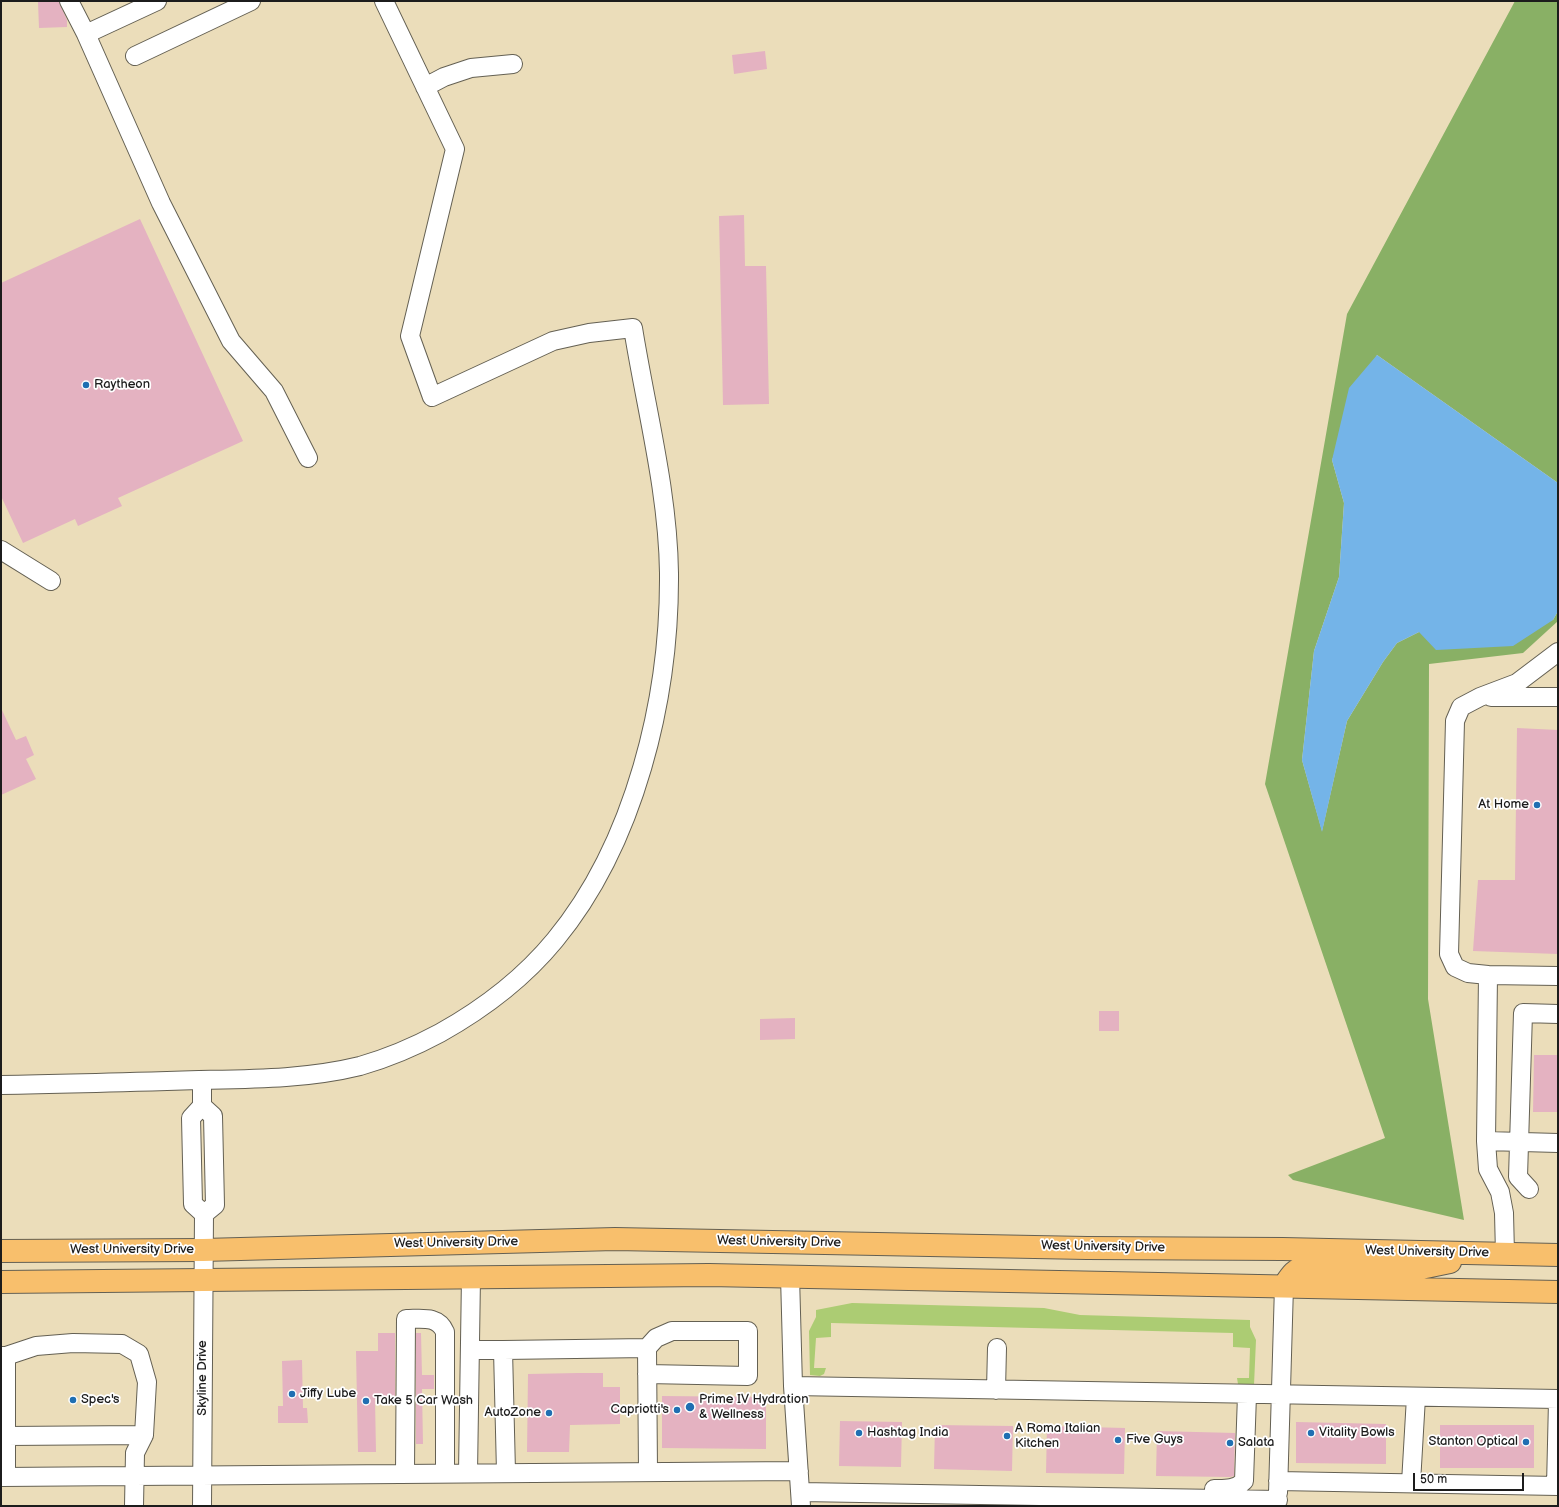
<!DOCTYPE html>
<style>
body{margin:0}
#map{position:relative;width:1559px;height:1507px;overflow:hidden;background:#ebddba;font-family:"Balsamiq Sans",sans-serif}
canvas{display:block}
.frame{position:absolute;inset:0;border:2px solid #1c1c1c;pointer-events:none}
.scale{position:absolute;left:1413px;top:1473px;width:111px;height:18px;box-sizing:border-box;border:2px solid #1c1c1c;border-top:0;padding-left:5px;font-size:12px;line-height:14px;white-space:nowrap;color:#1c1c1c;-webkit-text-stroke:3px #fff;paint-order:stroke}
</style>
<div id="map">
<canvas width="1559" height="1507"></canvas>
<div class="frame"></div>
<div class="scale">50 m</div>
</div>
<script>
const ctx = document.querySelector('canvas').getContext('2d');
ctx.lineJoin = 'round';
function paint(path, color) { ctx.fillStyle = color; ctx.fill(path, 'evenodd'); }
function trace(path, color, width, dash) { ctx.strokeStyle = color; ctx.lineWidth = width; ctx.lineCap = dash ? 'butt' : 'round'; ctx.setLineDash(dash || []); ctx.stroke(path); }
function write(font, color, halo, rows, align = 'center') {
  ctx.font = font + ' "Balsamiq Sans",sans-serif'; ctx.lineWidth = 3.5; ctx.setLineDash([]); ctx.textBaseline = 'middle'; ctx.strokeStyle = halo; ctx.fillStyle = color; for (const [text, x, y, turn = 0] of rows) {
    ctx.save(); ctx.translate(x, y); ctx.rotate((+turn || 0) * Math.PI / 180); ctx.textAlign = isNaN(turn) ? turn : align; if (halo) ctx.strokeText(text, 0, 0); ctx.fillText(text, 0, 0); ctx.restore();
  }
}
const green = new Path2D(`
 M852,1303L1044,1308L1080,1315L1250,1320V1327L1256,1340L1254,1385L1241,1387L1238,1384L1237,1378H1249L1250,1348L1233,1347V1333L831,1323V1337L816,1338L814,1368H826L824,1374L820,1376L810,1375L809,1331L816,1317V1310Z`);
const forest = new Path2D(`
 M1515,1H1558V483L1377,355L1332,460L1344,503L1339,577L1314,651L1302,760L1322,831L1347,721L1383,662L1397,643L1419,632L1553,620L1558,611V621L1523,653L1429,664L1428,999L1464,1220L1293,1180L1288,1175L1385,1138L1265,784L1347,314Z`);
const water = new Path2D(`
 M1377,355L1558,483V611L1553,620L1513,646L1436,650L1419,632L1397,643L1383,662L1347,721L1322,832L1302,760L1314,651L1339,577L1344,503L1332,460L1349,388Z`);
const building = new Path2D(`
 M38,2H59L67,20V27L39,28Z
 M765,51L767,69L734,74L732,55Z
 M744,215L745,266H766L769,404L723,405L719,216Z
 M140,219L243,441L118,498L122,506L78,526L75,519L23,543L1,496V283Z
 M1,708L16,740L26,736L34,755L26,759L36,779L1,795Z
 M1517,728L1558,730V954L1473,951L1478,880H1515Z
 M1099,1011H1119V1031H1099Z
 M795,1018V1039L760,1040V1019Z
 M1534,1055H1558V1112H1533Z
 M378,1333H395V1398L375,1399L376,1452H358L356,1351H378Z
 M416,1333H421L422,1375H434V1389H422L423,1444H416Z
 M302,1360L303,1408H307L308,1423H278V1406H283L282,1361Z
 M578,1373H603V1387H620V1424L570,1425L569,1452H527L528,1374Z
 M662,1396L766,1397V1449L662,1448Z
 M840,1421L902,1422L901,1467L839,1466Z
 M1296,1422L1386,1424V1464L1296,1463Z
 M935,1425L1013,1426L1012,1471L934,1469Z
 M1440,1425H1534V1468H1440Z
 M1047,1426L1125,1428L1124,1474L1046,1473Z
 M1157,1431L1235,1433L1234,1476L1230,1477L1156,1476Z`);
const minor = new Path2D(`
 M69,1L86,34L157,1
 M86,34L161,203L231,341L274,391L308,458
 M135,56L251,1
 M425,87L444,77L471,68L513,64
 M1,550L51,581
 M1491,697H1558
 M1488,975L1468,973L1455,967L1449,954L1455,721L1461,707L1480,697L1517,683L1558,652
 M1,1085C67,1084 133,1082 199,1080C254,1079 307,1079 360,1066C388,1058 414,1047 440,1033C483,1009 523,979 555,940C635,843 670,698 669,573C668,491 646,409 633,328L589,333L553,341L432,397L410,336L455,149L384,1
 M202,1106L191,1118L193,1204L204,1214
 M1486,1141L1558,1143
 M1529,1189L1518,1177L1523,1013L1558,1014
 M1505,1254L1504,1213L1500,1192L1488,1169L1486,1141L1488,975L1558,976
 M790,1276L793,1386L801,1506
 M647,1348L656,1338L672,1331H748V1376L647,1374
 M470,1350H503L506,1472
 M503,1350L647,1348L648,1471
 M1,1356H6V1477
 M6,1356L36,1346L73,1343L122,1344L139,1354L147,1382L144,1435L135,1453L134,1506
 M793,1386L1558,1399
 M996,1390L997,1348
 M6,1436L144,1435
 M405,1473L406,1319C421,1319 438,1315 445,1332V1473
 M468,1473L471,1277
 M1,1477L799,1471
 M1278,1481L1558,1486
 M1411,1483L1416,1397
 M1556,1486L1558,1401
 M1214,1489C1225,1489 1235,1490 1244,1481L1247,1395
 M801,1492L1278,1500
 M1278,1493L1284,1286
 M202,1506L204,1214L215,1205L213,1116L202,1106V1080`);
const highway = new Path2D(`
 M1,1251L203,1250L615,1239L1087,1248L1283,1249L1558,1255
 M1,1282L709,1275L1558,1292
 M1284,1286C1290,1277 1295,1268 1307,1266L1416,1269L1450,1262`);
const markers = [
 [86,385,4,"#1f6fb2"],
 [1537,805,4,"#1f6fb2"],
 [292,1394,4,"#1f6fb2"],
 [73,1400,4,"#1f6fb2"],
 [366,1401,4,"#1f6fb2"],
 [690,1407,5,"#1f6fb2"],
 [677,1410,4,"#1f6fb2"],
 [549,1413,4,"#1f6fb2"],
 [859,1433,4,"#1f6fb2"],
 [1311,1433,4,"#1f6fb2"],
 [1007,1436,4,"#1f6fb2"],
 [1118,1440,4,"#1f6fb2"],
 [1526,1442,4,"#1f6fb2"],
 [1230,1443,4,"#1f6fb2"]
];
const poiNames = [
 ["Raytheon",94,385],
 ["At Home",1529,805,"right"],
 ["Jiffy Lube",300,1394],
 ["Spec's",81,1400],
 ["Prime IV Hydration",699,1400],
 ["& Wellness",699,1415],
 ["Take 5 Car Wash",374,1401],
 ["Capriotti's",669,1410,"right"],
 ["AutoZone",541,1413,"right"],
 ["A Roma Italian",1015,1429],
 ["Kitchen",1015,1444],
 ["Hashtag India",867,1433],
 ["Vitality Bowls",1319,1433],
 ["Five Guys",1126,1440],
 ["Stanton Optical",1518,1442,"right"],
 ["Salata",1238,1443]
];
const streetNames = [
 ["West University Drive",779,1242,1],
 ["West University Drive",456,1243,-1],
 ["West University Drive",1103,1247,1],
 ["West University Drive",132,1250],
 ["West University Drive",1427,1252,1],
 ["Skyline Drive",203,1378,-90]
];
paint(green, '#accc73');
paint(forest, '#89b065');
paint(water, '#74b4e8');
paint(building, '#e4b2c1');
trace(minor, '#646053', 20);
trace(highway, '#646053', 24);
trace(minor, '#fff', 18);
trace(highway, '#f8bf6c', 22);
for (const [x, y, r, color] of markers) { const dot = new Path2D(); dot.arc(x, y, r, 0, 2 * Math.PI); ctx.fillStyle = color; ctx.fill(dot); trace(dot, '#fff', 1.5); }
write('13px', '#1c1c1c', '#fff', poiNames, 'left');
write('13px', '#1c1c1c', '#fff', streetNames);
</script>
